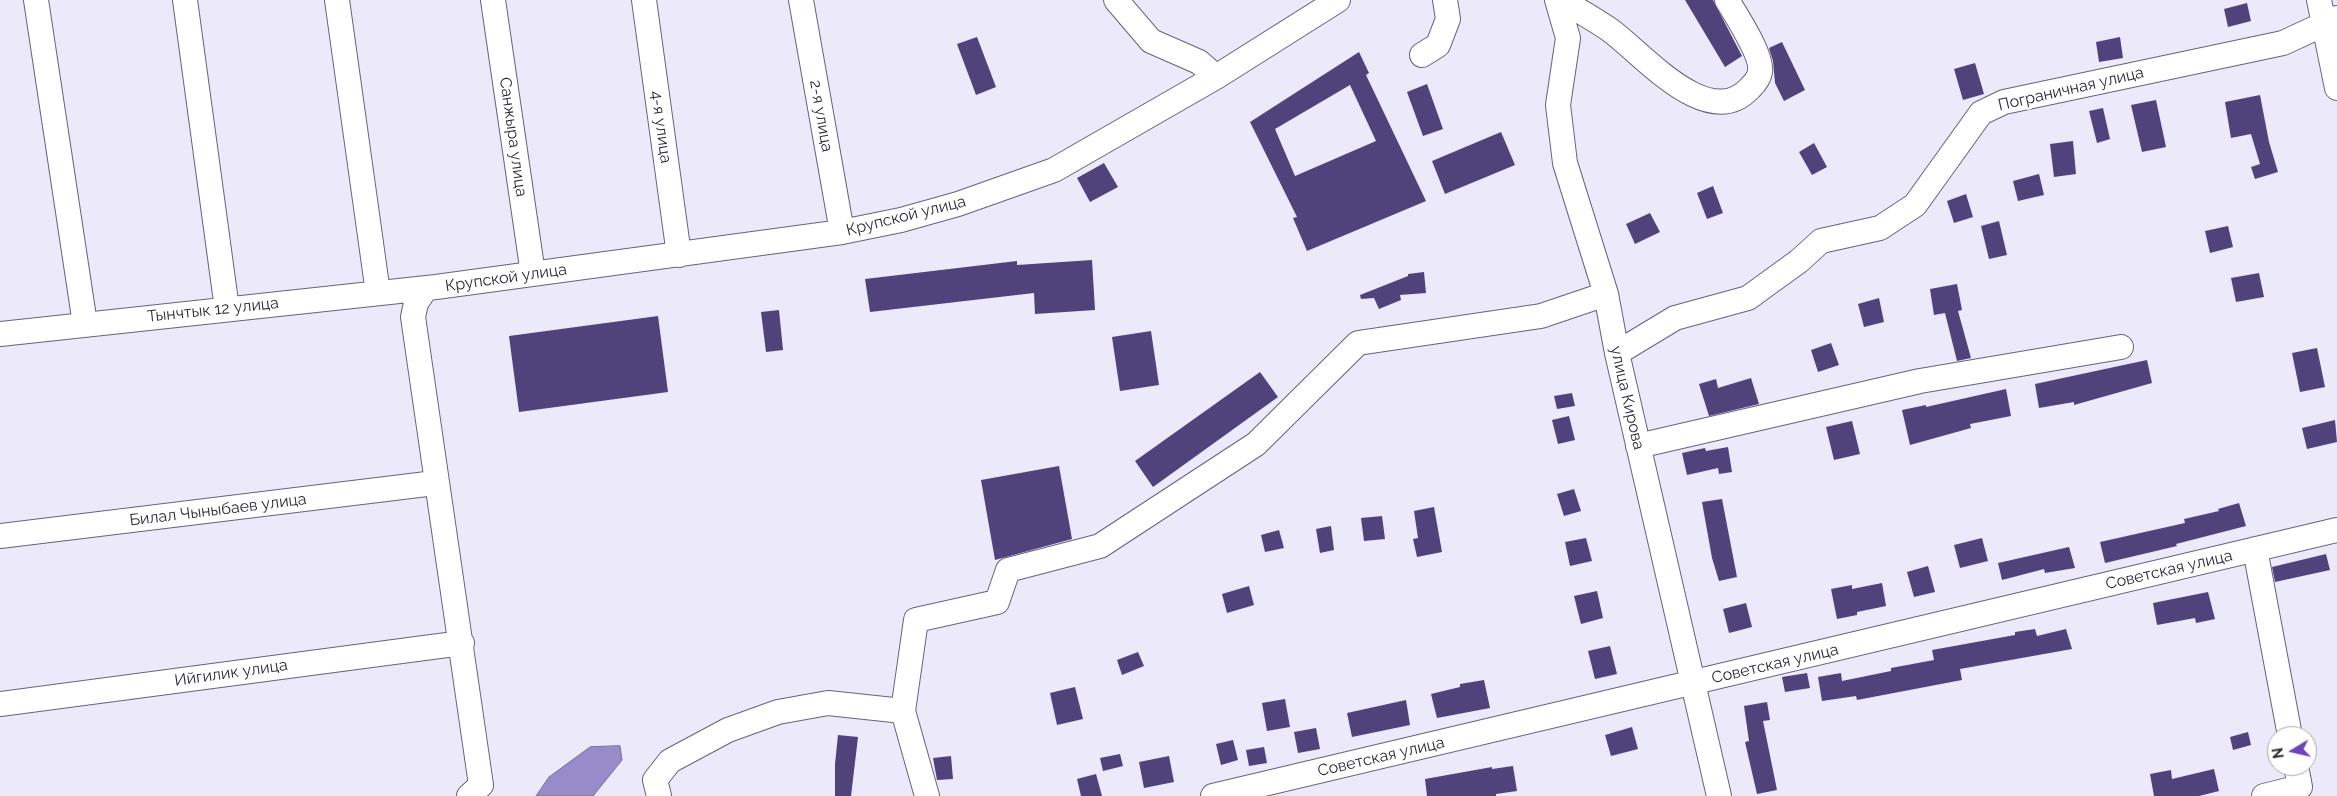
<!DOCTYPE html>
<meta charset="utf-8">
<style>
body{margin:0}
#map{position:relative;width:2337px;height:796px;overflow:hidden;background:#ece9fb;font-family:Raleway,sans-serif}
canvas{display:block}
.north{position:absolute;left:2267px;top:726px;width:50px;height:50px;box-sizing:border-box;background:#fff;border:1px solid #aaa9ae;border-radius:50%;rotate:261deg;font-size:14px;font-weight:700;line-height:20px;text-align:center;color:#2b2934}
.north::after{content:'';display:block;margin:auto;width:18px;height:22px;background:#6b45be;clip-path:polygon(50% 0,100% 100%,50% 72%,0 100%)}
</style>
<div id="map">
<canvas width="2337" height="796"></canvas>
<div class="north">N</div>
</div>
<script>
const ctx = document.querySelector('canvas').getContext('2d');
ctx.lineJoin = 'round';
function paint(path, color) { ctx.fillStyle = color; ctx.fill(path, 'evenodd'); }
function trace(path, color, width, dash) { ctx.strokeStyle = color; ctx.lineWidth = width; ctx.lineCap = dash ? 'butt' : 'round'; ctx.setLineDash(dash || []); ctx.stroke(path); }
function write(font, color, halo, rows, align = 'center') {
  ctx.font = font + ' Raleway,sans-serif'; ctx.lineWidth = 5; ctx.setLineDash([]); ctx.textBaseline = 'middle'; ctx.strokeStyle = halo; ctx.fillStyle = color; for (const [text, x, y, turn = 0] of rows) {
    ctx.save(); ctx.translate(x, y); ctx.rotate((+turn || 0) * Math.PI / 180); ctx.textAlign = isNaN(turn) ? turn : align; if (halo) ctx.strokeText(text, 0, 0); ctx.fillText(text, 0, 0); ctx.restore();
  }
}
const water = new Path2D(`
 M620,746L622,760L593,796H536L549,777L590,747Z`);
const building = new Path2D(`
 M1685,0H1713L1742,56L1725,67Z
 M2247,3L2251,21L2228,27L2224,9Z
 M977,37L996,87L976,95L957,44Z
 M2120,37L2123,58L2099,62L2096,42Z
 M1782,42L1805,90L1784,101L1775,83L1773,61L1769,48Z
 M1359,52L1369,73L1366,75L1426,201L1307,251L1293,218L1297,217L1250,122ZM1350,85L1376,141L1295,176L1275,129Z
 M1975,63L1984,94L1963,100L1954,69Z
 M1427,84L1443,129L1423,136L1407,92Z
 M2260,95L2269,142L2278,172L2255,179L2251,167L2260,164L2251,134L2231,138L2225,102Z
 M2156,100L2166,147L2142,152L2131,105Z
 M2103,108L2110,139L2097,143L2089,111Z
 M1501,132L1515,165L1445,194L1432,161Z
 M2073,141L2076,174L2054,177L2050,144Z
 M1814,143L1827,167L1812,175L1799,152Z
 M1104,163L1118,187L1090,202L1077,178Z
 M2039,174L2044,195L2018,201L2013,181Z
 M1713,186L1723,213L1707,219L1697,193Z
 M1966,194L1973,217L1954,223L1947,201Z
 M1650,213L1660,232L1635,244L1626,224Z
 M1999,221L2007,255L1989,259L1981,226Z
 M2228,226L2233,247L2210,253L2205,231Z
 M1092,260L1095,310L1035,314L1034,293L870,312L865,279L1017,261V265Z
 M1424,272L1426,293L1400,295L1401,300L1379,309L1374,298L1361,299L1360,295L1408,276V274Z
 M2259,273L2264,297L2236,302L2231,278Z
 M1957,284L1962,310L1958,311L1971,358L1957,361L1945,313L1934,315L1930,289Z
 M1879,298L1884,322L1864,327L1858,304Z
 M779,310L783,350L766,352L761,312Z
 M658,316L668,392L519,412L509,336Z
 M1151,331L1159,385L1120,391L1112,337Z
 M1831,343L1839,365L1818,372L1811,350Z
 M2317,348L2325,387L2300,392L2292,353Z
 M2147,360L2152,383L2074,405V402L2039,408L2035,384Z
 M1260,372L1278,397L1153,487L1135,461Z
 M1751,378L1759,404L1709,416L1699,384L1716,379L1718,388Z
 M2006,389L2011,416L1970,424L1971,428L1910,445L1902,410L1926,405V407Z
 M1572,393L1575,406L1557,409L1554,396Z
 M1569,416L1575,440L1558,444L1552,420Z
 M2335,420L2337,442L2307,449L2302,428Z
 M1852,421L1860,454L1834,460L1826,427Z
 M1728,447L1732,472L1719,474L1718,468L1687,475L1682,453L1705,448L1706,451Z
 M1059,466L1072,539L995,560L981,480Z
 M1574,489L1581,511L1564,516L1557,494Z
 M1722,499L1737,577L1719,581L1712,558L1702,502Z
 M2239,503L2246,526L2176,544L2177,546L2105,563L2100,542L2185,523L2184,519L2219,511L2218,509Z
 M1434,507L1442,552L1417,557L1413,539L1418,538L1414,511Z
 M1382,516L1385,539L1364,541L1361,518Z
 M1331,526L1334,550L1320,553L1316,529Z
 M1279,530L1284,548L1265,552L1261,535Z
 M1586,538L1592,561L1570,566L1565,542Z
 M1982,538L1988,561L1960,568L1954,545Z
 M2069,547L2075,568L2045,573L2044,569L2002,580L1998,563Z
 M2326,554L2330,570L2275,582L2272,567Z
 M1928,566L1935,592L1914,597L1907,572Z
 M1882,583L1886,606L1857,612V615L1837,619L1831,589L1852,585V589Z
 M1249,586L1254,605L1227,613L1222,594Z
 M1597,591L1603,618L1581,624L1574,596Z
 M2208,592L2215,619L2196,623L2195,618L2157,625L2153,603Z
 M1746,603L1752,627L1729,633L1723,609Z
 M2035,629L2037,636L2066,629L2072,649L1960,669L1962,680L1857,700L1856,696L1822,701L1818,677L1841,673L1842,681L1891,671V668L1934,660L1932,650L2015,635V632Z
 M1610,646L1617,674L1595,679L1588,651Z
 M1138,652L1144,666L1122,675L1117,660Z
 M1807,673L1810,688L1785,692L1782,677Z
 M1484,680L1490,708L1437,718L1431,694L1460,687V684Z
 M1075,687L1083,719L1057,725L1050,693Z
 M1285,699L1290,727L1267,731L1262,703Z
 M1406,700L1410,725L1352,737L1347,713Z
 M1767,702L1770,720L1763,721L1777,790L1757,794L1745,742L1749,741L1744,706Z
 M1632,727L1638,749L1611,756L1605,735Z
 M1316,728L1320,749L1298,753L1294,732Z
 M2248,732L2251,745L2233,750L2230,737Z
 M838,735L858,737L851,796H835V764Z
 M1233,740L1238,760L1221,765L1216,744Z
 M1264,747L1267,763L1249,766L1246,750Z
 M1120,754L1123,766L1103,771L1100,758Z
 M951,756L953,779L937,780L933,758Z
 M1169,756L1174,782L1144,788L1139,762Z
 M1513,766L1517,791L1496,794V796H1427L1425,779L1492,767V769Z
 M2214,769L2219,791L2199,796H2154L2150,774L2171,770L2172,779Z
 M1096,774L1102,796H1081L1077,779Z`);
const minor = new Path2D(`
 M36,0L85,324
 M185,0L227,309
 M337,0L378,293
 M493,0L533,274
 M644,0L679,255
 M801,0L842,232
 M1116,0L1151,41L1199,62L1216,77
 M1557,0L1568,38L1558,105L1565,163L1606,294L1617,353L1719,796
 M1561,0C1578,10 1594,19 1610,30C1643,54 1708,133 1750,88C1754,84 1759,78 1760,72C1763,56 1736,15 1727,0
 M2319,0L2337,88
 M1422,55L1438,45L1448,19L1445,0
 M426,288L416,303L413,317L481,785L469,796
 M0,334L436,287L842,232L901,220L958,204L1054,170L1216,77L1338,0
 M1617,353L1675,318L1748,298L1799,261L1821,241L1880,228L1915,205L1981,113L2004,102L2283,43L2337,18
 M1638,446L1920,381L2121,347
 M0,536L435,483
 M2255,549L2290,736
 M0,704L462,643
 M659,796L655,780L670,761L728,730L778,712L828,703L903,711
 M927,796L903,711L916,620L997,602L1008,570L1100,546L1256,444L1358,343L1541,316L1606,294
 M1213,796L2337,530
 M2264,796L2300,787L2296,766`);
const streetNames = [
 ["Пограничная улица",2071,89,-13],
 ["2-я улица",821,116,80],
 ["4-я улица",661,127,82],
 ["Санжыра улица",513,137,82],
 ["Крупской улица",906,216,-14],
 ["Крупской улица",506,278,-8],
 ["Тынчтык 12 улица",213,310,-6],
 ["улица Кирова",1627,398,77],
 ["Билал Чыныбаев улица",218,510,-7],
 ["Советская улица",2169,570,-13],
 ["Советская улица",1775,664,-13],
 ["Ийгилик улица",231,673,-8],
 ["Советская улица",1381,757,-13]
];
paint(water, '#988bca');
trace(water, '#776e9d', 1);
paint(building, '#50427b');
trace(minor, '#67627b', 26);
trace(minor, '#fff', 24);
write('16px', '#2b2934', '#fff', streetNames);
</script>
